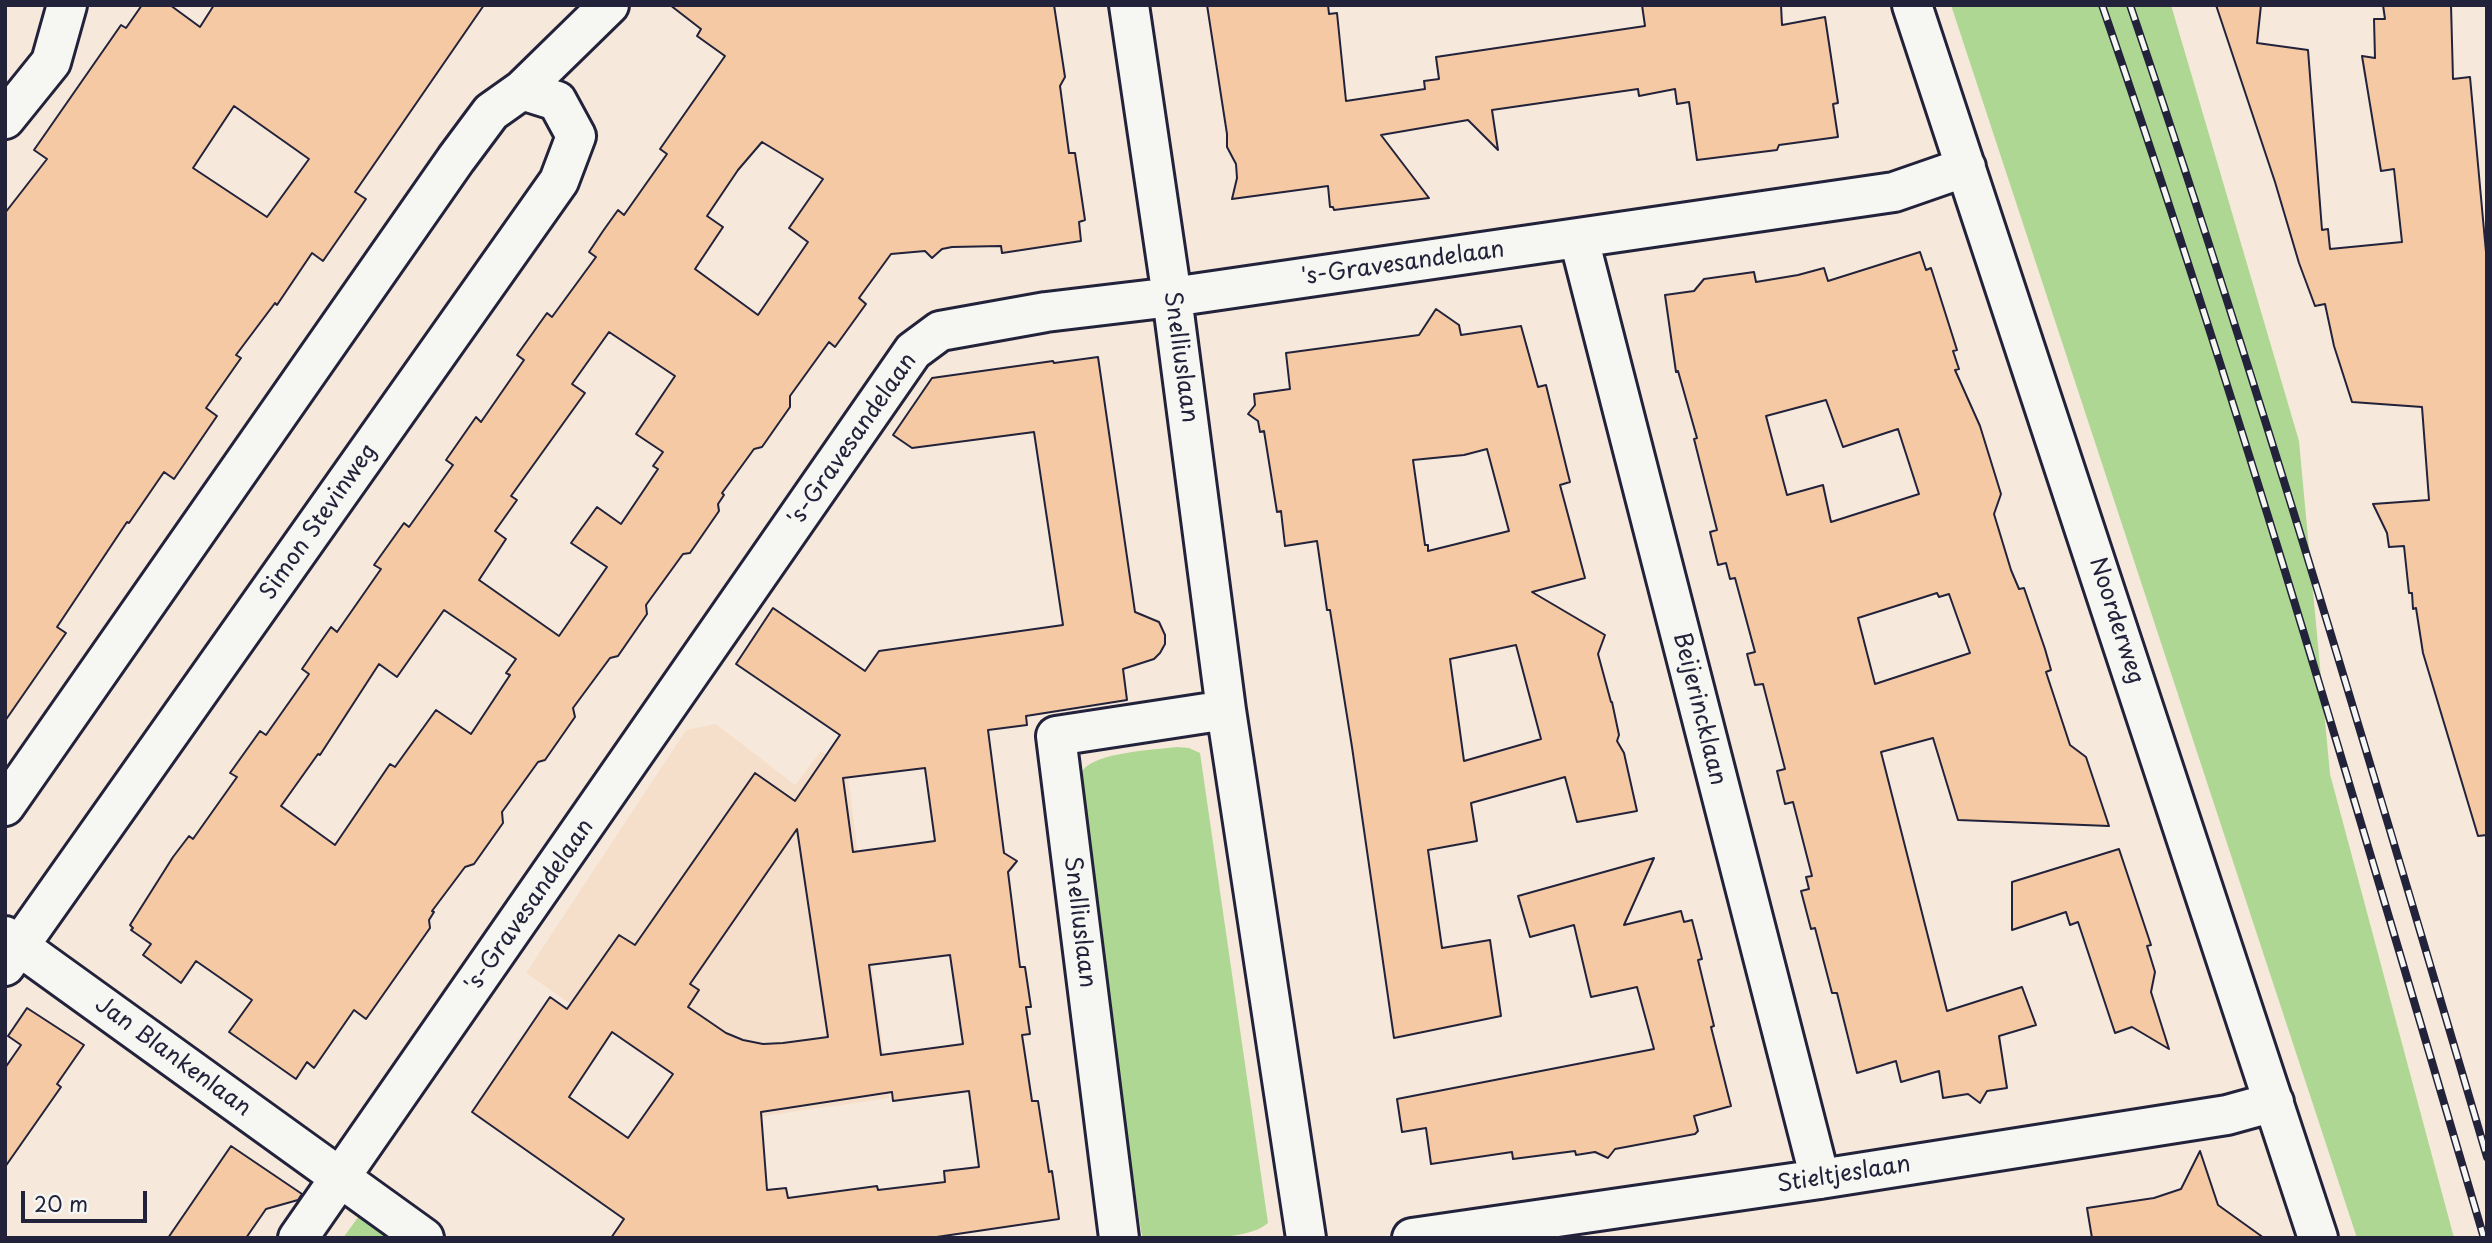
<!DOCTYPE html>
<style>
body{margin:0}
#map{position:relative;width:2492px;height:1243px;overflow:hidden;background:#f6e8db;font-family:"Playpen Sans",sans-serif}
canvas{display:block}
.frame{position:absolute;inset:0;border:7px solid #22223b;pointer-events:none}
.scale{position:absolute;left:21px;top:1191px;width:126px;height:32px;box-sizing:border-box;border:4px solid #22223b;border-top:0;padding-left:9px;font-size:21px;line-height:24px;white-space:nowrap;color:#22223b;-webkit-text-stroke:5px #f6f6f2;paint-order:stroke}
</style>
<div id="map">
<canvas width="2492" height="1243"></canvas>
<div class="frame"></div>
<div class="scale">20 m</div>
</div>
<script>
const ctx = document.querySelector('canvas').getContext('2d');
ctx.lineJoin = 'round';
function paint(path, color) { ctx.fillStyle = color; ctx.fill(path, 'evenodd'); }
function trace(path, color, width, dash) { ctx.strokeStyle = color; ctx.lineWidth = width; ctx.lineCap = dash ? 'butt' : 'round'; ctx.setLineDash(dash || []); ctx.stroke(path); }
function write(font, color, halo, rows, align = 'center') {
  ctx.font = font + ' "Playpen Sans",sans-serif'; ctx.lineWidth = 6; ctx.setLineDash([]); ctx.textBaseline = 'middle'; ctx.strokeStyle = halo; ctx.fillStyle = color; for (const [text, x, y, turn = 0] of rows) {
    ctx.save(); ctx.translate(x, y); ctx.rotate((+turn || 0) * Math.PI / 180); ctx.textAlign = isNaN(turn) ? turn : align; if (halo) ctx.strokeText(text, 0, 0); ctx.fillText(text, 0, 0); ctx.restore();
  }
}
const built = new Path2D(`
 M716,724L795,785L821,751L847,769L889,1098L737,1120L526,973L686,730Z`);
const green = new Path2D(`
 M1951,5H2171L2299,441L2330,774L2454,1238H2357Z
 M1177,747L1189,748L1200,753L1268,1223C1246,1243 1174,1238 1143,1238L1141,1231L1076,791C1078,784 1078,776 1083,770C1097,752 1154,750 1177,747Z
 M364,1209L403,1238H343Z`);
const building = new Path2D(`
 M142,5H170L200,27L214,5H484L355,192L366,199L323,261L312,253L277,305L275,303L236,355L241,358L206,408L217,416L174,479L164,472L129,523L127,522L57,627L66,633L5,721V213L47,159L34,150L121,25L126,28ZM234,106L309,159L267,217L193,168Z
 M670,5H1054L1065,77L1060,86L1069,153H1075L1085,220L1079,222L1081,241L1002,253L1001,246L952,247L942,249L932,258L925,251L891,254L859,298L866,304L835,347L829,342L790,396V407L762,447L754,449L722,493L724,495L718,504L719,511L690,553L683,554L646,605L647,614L618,656L610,658L573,708L575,717L545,760L538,762L502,812L503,823L474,864L465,867L432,911L434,912L429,920L430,928L366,1019L354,1010L314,1068L307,1062L296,1079L229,1032L252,1000L196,961L181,983L143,955L151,944L131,930L133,928L130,925L173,857L189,836L193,839L237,777L230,773L260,731L266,735L309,674L302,669L317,647L331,627L337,632L381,569L374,565L404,523L409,527L453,465L446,460L476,417L481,422L524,360L517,355L547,313L552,317L596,257L589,252L603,231L618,210L624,215L667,154L660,149L725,56L697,36L701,29ZM762,142L823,179L789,228L808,242L758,315L695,269L723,227L707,216L738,170ZM609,332L675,376L636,434L663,452L653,466L658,469L621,524L597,507L571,543L607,567L559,636L479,580L506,539L495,531L517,500L511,496L585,393L572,384ZM444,610L516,659L506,673L510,675L471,734L436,710L395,767L390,764L335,845L281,806L318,754L320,755L379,664L397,677Z
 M1207,5H1328L1329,14L1337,13L1346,101L1425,89L1424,81L1439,79L1436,57L1645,26L1642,5H1781L1782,25L1825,17L1838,103L1833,104L1838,137L1779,145L1777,150L1697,160L1689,102L1677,104L1675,89L1639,96L1638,89L1492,110L1498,150L1468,120L1381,135L1429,198L1334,210L1333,207H1330L1328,186L1232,199L1237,178L1236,164L1227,147V134Z
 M2216,5H2261L2257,43L2308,50L2322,230L2328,229L2330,249L2402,242L2394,169L2381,171L2362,56L2375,58L2374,19H2385L2383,5H2451L2453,79L2470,77L2487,263V835L2478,836L2423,653L2416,608L2413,609L2412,593H2409L2404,546L2389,547L2387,533L2373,504L2429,500L2422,407L2352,402L2334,346L2325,304L2315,306L2299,263L2275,182Z
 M1920,252L1926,270L1931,268L1957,350L1953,351L1959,369L1955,370L1980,426L2001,494L1994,514L2011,570L2019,589L2024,588L2045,649L2051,670L2046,672L2070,745L2086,757L2109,826L1958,820L1933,738L1881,752L1947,1011L2022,987L2036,1025L1999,1036L2007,1088L1987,1091L1980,1103L1968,1094L1943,1098L1939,1071L1901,1082L1896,1061L1857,1073L1837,993H1832L1815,928L1811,929L1801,891L1809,889L1806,877L1812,876L1793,802L1785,804L1777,771L1785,769L1763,684L1755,685L1747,654L1755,652L1735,578L1730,579L1726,563L1718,565L1710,532L1717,530L1694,439L1697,438L1678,371L1676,372L1665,295L1694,291L1704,279L1754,272L1756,282L1798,275L1824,268L1828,281ZM1826,400L1843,447L1898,429L1919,494L1831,522L1823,485L1787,495L1766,416ZM1937,593L1939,597L1949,594L1970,653L1875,684L1858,618Z
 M1436,309L1459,325L1461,335L1521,326L1538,387L1546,385L1570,482L1560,485L1585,578L1532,592L1605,635L1598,654L1611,702H1612L1619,735L1617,741L1624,753L1637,811L1577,822L1565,777L1471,803L1477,841L1428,850L1442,948L1490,940L1501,1016L1394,1038L1352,747L1330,610H1327L1317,541L1285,546L1281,511L1277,512L1264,431L1260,432L1258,421L1248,414L1255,405L1254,394L1290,389L1286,353L1419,335ZM1487,449L1509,531L1428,551V545H1425L1413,460L1464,455ZM1516,645L1541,739L1464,761L1450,659Z
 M1098,357L1135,612L1159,622L1165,635V644L1160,653L1154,659L1123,669L1127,700L1026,716L1027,725L988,730L1004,853L1017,861L1008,872L1020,967H1025L1031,1007H1026L1030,1034L1022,1035L1032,1101H1038L1049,1172L1052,1171L1059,1219L930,1238H611L624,1219L472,1112L550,997L567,1009L619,935L635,945L755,773L795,801L840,735L736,664L773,608L865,671L879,651L1063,625L1034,432L912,448L893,435L932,378L1053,361L1054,363ZM925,768L935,841L853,852L843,778ZM797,829L828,1037L783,1043L763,1044L743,1040L726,1033L688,1007L699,990L690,984ZM950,955L963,1044L881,1055L869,965ZM612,1032L673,1074L628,1138L569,1097ZM969,1091L979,1167L944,1171L945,1182L878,1190L877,1186L788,1198L786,1188L767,1190L761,1112L892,1092L893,1101Z
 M2119,849L2151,945L2147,946L2155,972L2151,992L2169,1049L2132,1027L2115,1033L2078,922L2070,925L2066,912L2012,930V882Z
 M1654,858L1624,925L1681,911L1684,922L1692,920L1702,959L1698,960L1714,1026L1711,1027L1731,1106L1694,1116L1698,1131L1695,1134L1615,1149L1608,1158L1595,1152L1576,1155L1575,1151L1513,1159L1512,1152L1431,1164L1426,1128L1402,1132L1397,1099L1654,1049L1637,987L1591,997L1574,925L1530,937L1518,896Z
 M27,1008L84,1045L57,1084L61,1087L5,1167V1068L21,1045L8,1036Z
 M231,1146L302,1194L298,1200L266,1209L246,1238H168Z
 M2200,1151L2218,1205L2264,1238H2092L2087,1208L2154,1198L2181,1189Z`);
const minor = new Path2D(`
 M1129,5L1172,297L1226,710L1306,1238
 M1912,5L2318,1238
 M5,119L51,62L67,5
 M1579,239L1820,1179
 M5,806L456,159L491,112L522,90L609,5
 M5,936L424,1238
 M5,966L559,181L576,136L557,101L522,90
 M298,1238L913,351L940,331L1046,312L1172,297L1894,192L1966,167
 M1119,1238L1056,736L1226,710
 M1412,1238L1820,1179L2227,1115L2274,1102`);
const rail = new Path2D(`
 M2102,5C2242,412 2362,826 2484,1238
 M2130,5C2259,386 2373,771 2487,1157`);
const streetNames = [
 ["'s-Gravesandelaan",1403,264,-8],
 ["Snelliuslaan",1180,357,82],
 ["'s-Gravesandelaan",853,440,-55],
 ["Simon Stevinweg",319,522,-55],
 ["Noorderweg",2116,621,72],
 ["Beijerincklaan",1699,709,76],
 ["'s-Gravesandelaan",530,906,-55],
 ["Snelliuslaan",1079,922,83],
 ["Jan Blankenlaan",173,1057,36],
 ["Stieltjeslaan",1844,1175,-9]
];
paint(built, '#f6dfca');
paint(green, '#afd794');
paint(building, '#f5c9a4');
trace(building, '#22223b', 2);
trace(minor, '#22223b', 44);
trace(minor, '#f6f6f2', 38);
trace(rail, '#22223b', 8);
trace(rail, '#f6f6f2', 5, [16]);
write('23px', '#22223b', '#f6f6f2', streetNames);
</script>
